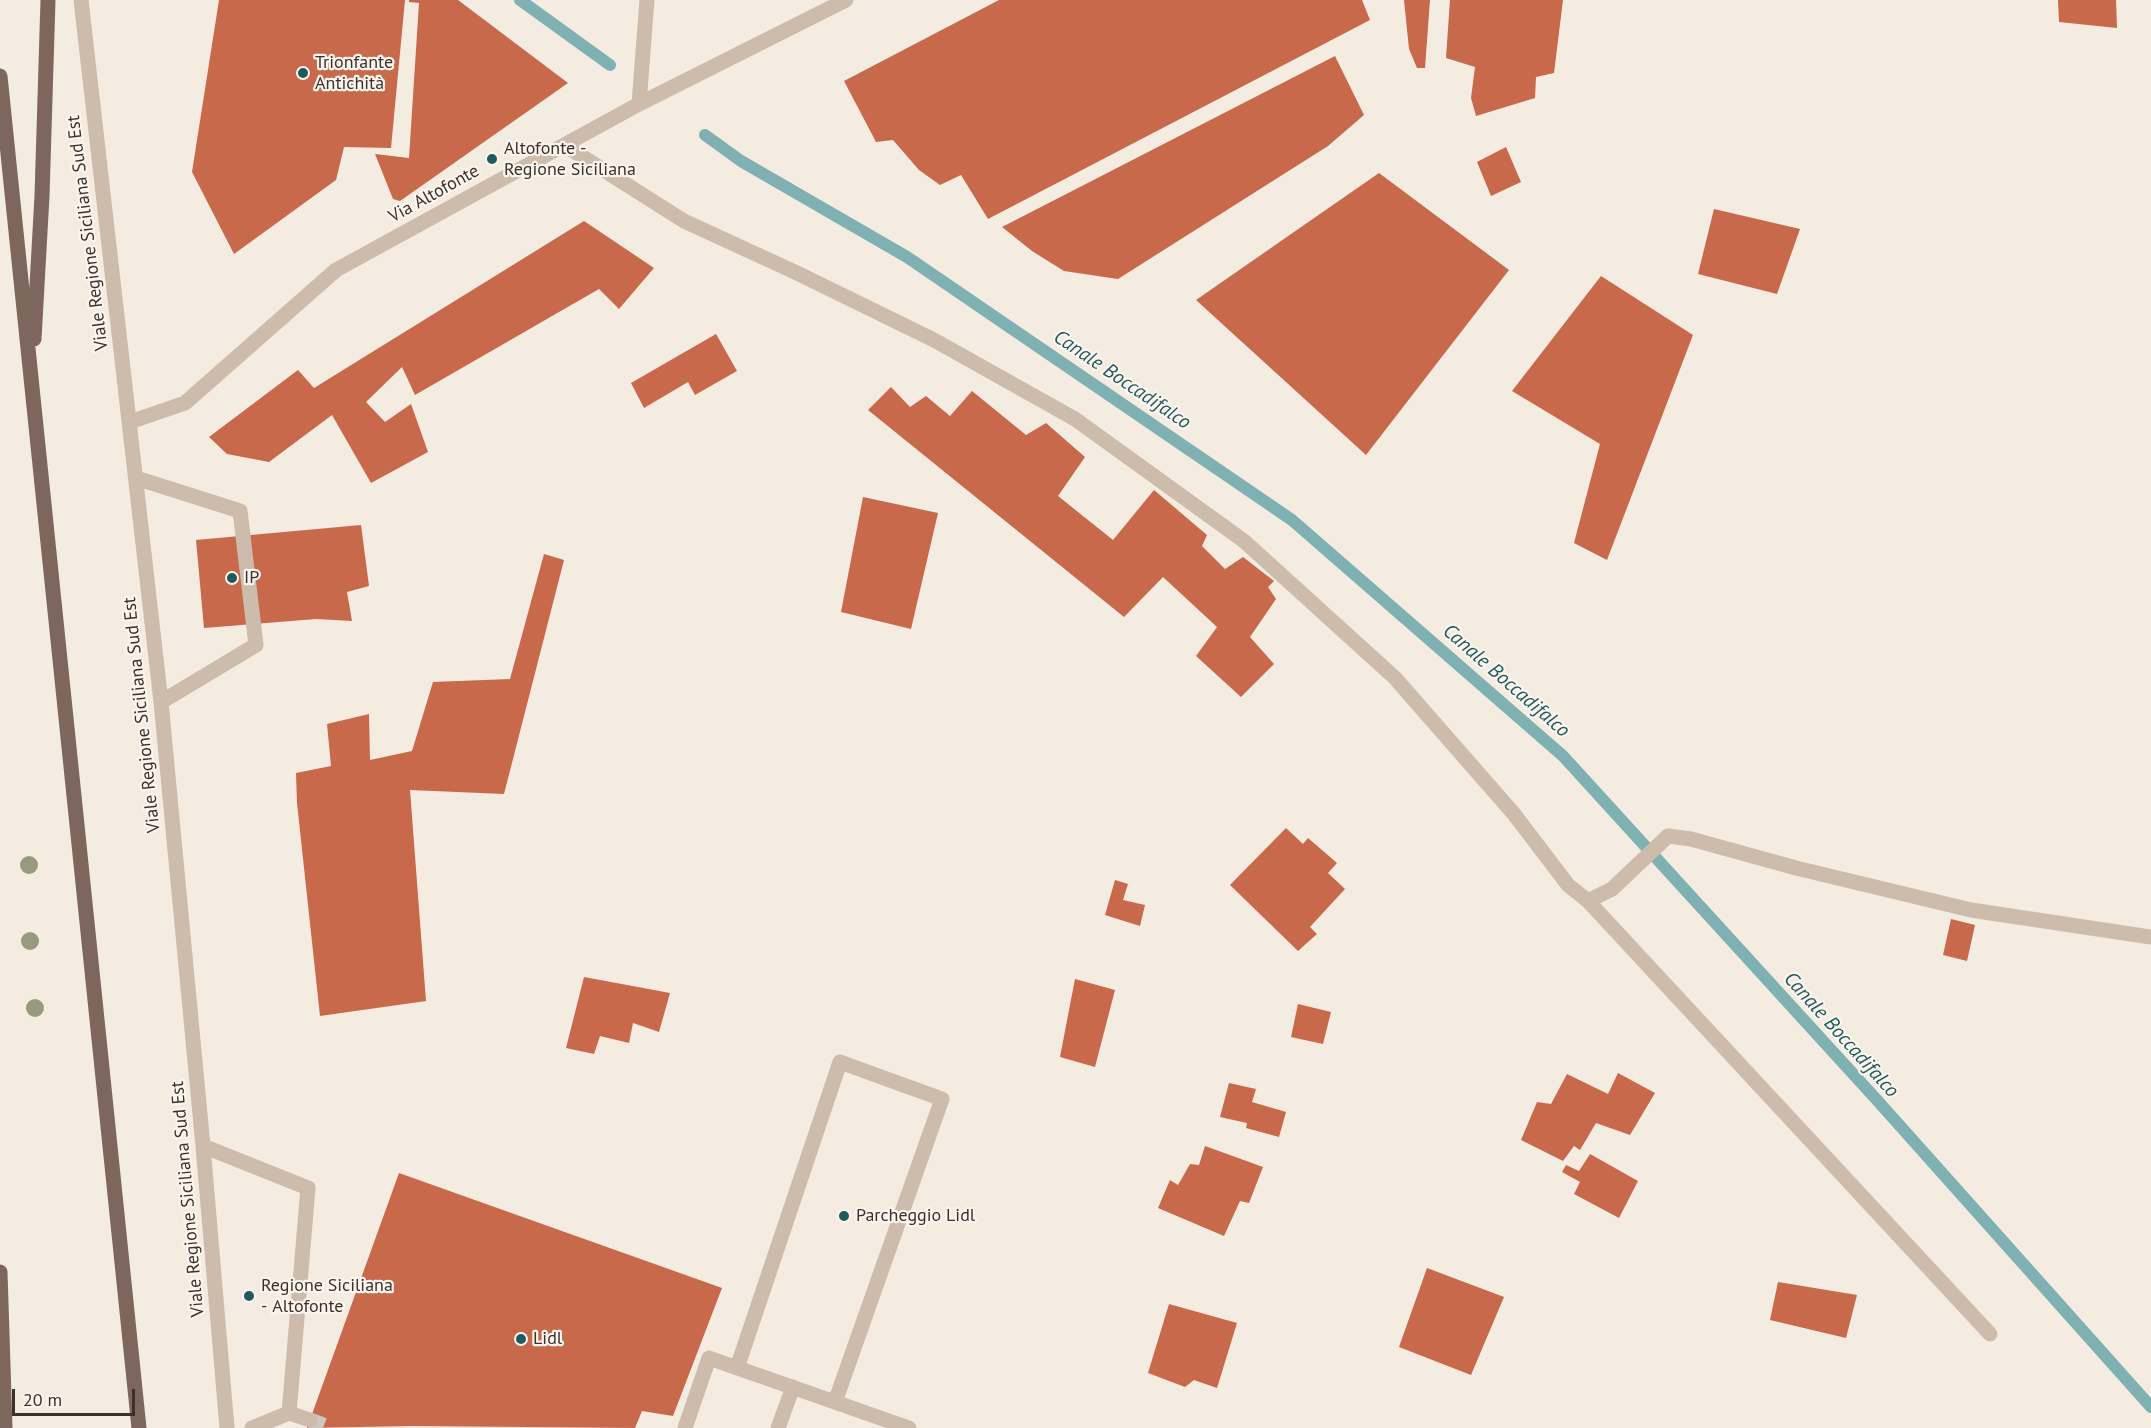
<!DOCTYPE html>
<meta charset="utf-8">
<style>
body{margin:0}
#map{position:relative;width:2151px;height:1428px;overflow:hidden;background:#f4ebe1;font-family:"PT Sans",sans-serif}
canvas{display:block}
.scale{position:absolute;left:12px;top:1389px;width:123px;height:27px;box-sizing:border-box;border:3px solid #3b302b;border-top:0;padding-left:8px;font-size:18px;line-height:21px;white-space:nowrap;color:#3b302b;-webkit-text-stroke:4px #fbf5ee;paint-order:stroke}
</style>
<div id="map">
<canvas width="2151" height="1428"></canvas>
<div class="scale">20 m</div>
</div>
<script>
const ctx = document.querySelector('canvas').getContext('2d');
ctx.lineJoin = 'round';
function trace(path, color, width, dash) { ctx.strokeStyle = color; ctx.lineWidth = width; ctx.lineCap = dash ? 'butt' : 'round'; ctx.setLineDash(dash || []); ctx.stroke(path); }
function paint(path, color) { ctx.fillStyle = color; ctx.fill(path, 'evenodd'); }
function write(font, color, halo, rows, align = 'center') {
  ctx.font = font + ' "PT Sans",sans-serif'; ctx.lineWidth = 4.5; ctx.setLineDash([]); ctx.textBaseline = 'middle'; ctx.strokeStyle = halo; ctx.fillStyle = color; for (const [text, x, y, turn = 0] of rows) {
    ctx.save(); ctx.translate(x, y); ctx.rotate((+turn || 0) * Math.PI / 180); ctx.textAlign = isNaN(turn) ? turn : align; if (halo) ctx.strokeText(text, 0, 0); ctx.fillText(text, 0, 0); ctx.restore();
  }
}
const stream = new Path2D(`
 M520,0L610,65
 M705,135L741,161L907,257L1292,520L1563,756L1876,1099L2151,1407`);
const building = new Path2D(`
 M219,0H405L391,148L344,147L336,180L234,254L192,172Z
 M409,0H458L568,83L400,201L393,199L375,154L409,158L419,3L409,2Z
 M999,0H1362L1370,20L988,219L961,175L940,185L919,170L893,140L876,142L844,81Z
 M1404,0H1430L1425,68H1417L1409,49Z
 M1450,0H1563L1554,73L1536,77L1535,98L1476,116L1471,98L1475,67L1446,58Z
 M2058,0H2116L2117,28L2059,22Z
 M1335,56L1364,115L1328,146L1118,279L1064,271L1032,251L1002,227Z
 M1506,147L1521,182L1491,196L1477,162Z
 M1379,173L1509,270L1366,455L1196,300Z
 M1714,209L1800,229L1777,294L1698,274Z
 M584,221L654,268L619,309L599,289L415,395L402,367L366,402L385,422L411,404L428,452L371,483L332,415L269,462L227,454L209,437L298,370L314,388Z
 M1601,276L1693,335L1607,560L1574,543L1600,444L1512,391Z
 M716,334L737,371L695,395L688,382L644,408L631,383Z
 M891,387L910,407L926,396L950,416L972,391L1026,435L1046,423L1085,457L1058,496L1113,540L1154,490L1207,535L1202,546L1225,569L1243,557L1274,581L1268,587L1276,599L1250,637L1274,664L1241,697L1196,656L1217,627L1163,577L1124,617L868,410Z
 M863,497L938,513L911,629L841,612Z
 M361,525L369,586L347,592L352,621L316,619L204,628L196,540Z
 M544,554L564,560L504,794L410,790L426,1001L320,1016L297,803L296,773L331,766L327,724L369,714L370,760L412,751L433,682L510,679Z
 M1286,828L1303,844L1308,838L1337,863L1328,873L1345,889L1310,927L1317,934L1298,951L1230,885Z
 M1115,880L1128,884L1123,900L1145,905L1140,926L1105,915Z
 M1951,919L1975,925L1967,961L1943,955Z
 M584,977L670,993L659,1032L633,1023L629,1043L600,1036L594,1054L566,1048Z
 M1075,979L1115,990L1095,1067L1060,1057Z
 M1298,1004L1331,1012L1323,1044L1291,1037Z
 M1618,1073L1655,1093L1630,1135L1596,1123L1580,1150L1574,1146L1563,1161L1521,1140L1537,1102L1551,1104L1567,1074L1608,1094Z
 M1229,1083L1256,1089L1252,1102L1286,1112L1279,1137L1246,1128L1247,1123L1220,1117Z
 M1205,1146L1263,1167L1249,1203L1240,1201L1224,1236L1158,1208L1170,1180L1178,1185L1190,1164L1199,1165Z
 M1590,1154L1638,1181L1619,1218L1574,1194L1580,1182L1562,1172L1566,1165L1579,1171Z
 M399,1173L722,1288L673,1416L642,1411L635,1428L413,1426L307,1428Z
 M1427,1268L1504,1297L1471,1375L1399,1347Z
 M1778,1282L1857,1295L1846,1338L1770,1320Z
 M1169,1304L1237,1323L1217,1388L1194,1380L1185,1387L1148,1373Z`);
const minorTunnel = new Path2D(`
 M310,1420L331,1428`);
const minor = new Path2D(`
 M81,0L161,702L203,1146L227,1428
 M639,104L647,0
 M564,145L684,221L797,273L934,340L1075,419L1244,541L1395,678L1514,814L1568,885L1588,901L1612,889L1668,836L1691,839L1796,868L1971,910L2151,937
 M130,422L185,403L336,270L639,104L846,0
 M136,478L240,511L256,645L161,702
 M1588,901L1990,1334
 M203,1146L308,1188L289,1413
 M737,1368L840,1062L942,1099L835,1402
 M252,1428L289,1413L310,1420
 M685,1428L709,1358L909,1428
 M778,1428L793,1387`);
const major = new Path2D(`
 M0,76L139,1428
 M34,339L42,196L48,0
 M0,1272L5,1428`);
const trees = [
 [29,865],
 [30,941],
 [35,1008]
];
const markers = [
 [303,73,6,"#1f5a5e"],
 [492,159,6,"#1f5a5e"],
 [232,578,6,"#1f5a5e"],
 [844,1216,6,"#1f5a5e"],
 [249,1296,6,"#1f5a5e"],
 [521,1339,6,"#1f5a5e"]
];
const poiNames = [
 ["Trionfante",315,63],
 ["Antichità",315,84],
 ["Altofonte -",504,149],
 ["Regione Siciliana",504,170],
 ["IP",244,578],
 ["Parcheggio Lidl",856,1216],
 ["Regione Siciliana",261,1286],
 ["- Altofonte",261,1307],
 ["Lidl",533,1339]
];
const streetNames = [
 ["Via Altofonte",434,194,-29],
 ["Viale Regione Siciliana Sud Est",88,233,-97],
 ["Viale Regione Siciliana Sud Est",142,715,-96],
 ["Viale Regione Siciliana Sud Est",188,1199,-95]
];
const waterNames = [
 ["Canale Boccadifalco",1122,380,34],
 ["Canale Boccadifalco",1506,681,41],
 ["Canale Boccadifalco",1841,1035,48]
];
trace(stream, '#7fb0b2', 12);
paint(building, '#c8694b');
trace(minorTunnel, '#cfc6bd', 15, [15, 8]);
trace(minor, '#cdbbac', 15);
trace(major, '#7d675c', 15);
ctx.fillStyle = '#969b7f';
for (const [x, y] of trees) { ctx.beginPath(); ctx.arc(x, y, 9, 0, 2 * Math.PI); ctx.fill(); }
for (const [x, y, r, color] of markers) { const dot = new Path2D(); dot.arc(x, y, r, 0, 2 * Math.PI); ctx.fillStyle = color; ctx.fill(dot); trace(dot, '#fbf5ee', 2); }
write('18px', '#3b302b', '#fbf5ee', poiNames, 'left');
write('18px', '#3b302b', '#fbf5ee', streetNames);
write('italic 20px', '#1f5a5e', '#fbf5ee', waterNames);
</script>
